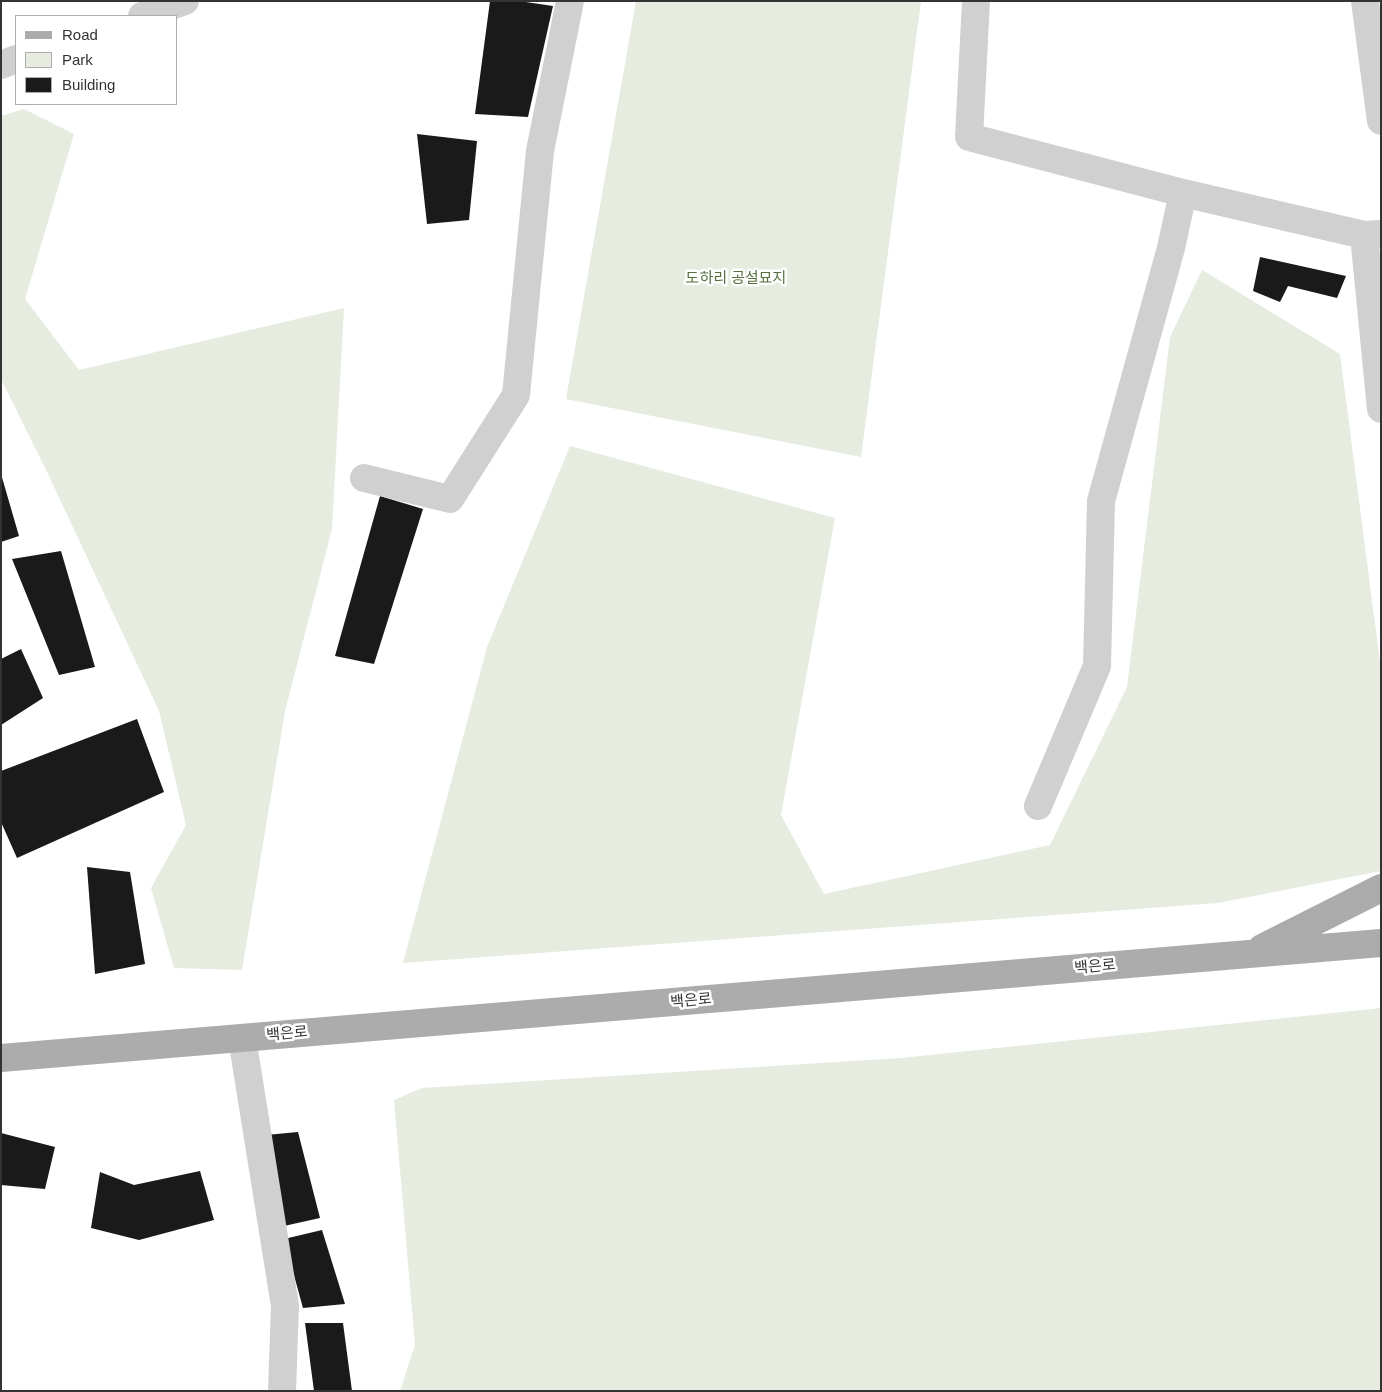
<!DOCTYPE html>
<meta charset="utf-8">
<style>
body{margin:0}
#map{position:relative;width:1382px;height:1392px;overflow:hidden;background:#fff;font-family:Arial,sans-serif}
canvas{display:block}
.frame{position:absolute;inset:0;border:2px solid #333;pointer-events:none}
.legend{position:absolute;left:15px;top:15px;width:162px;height:90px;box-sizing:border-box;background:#fff;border:1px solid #adadad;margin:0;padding:6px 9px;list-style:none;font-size:15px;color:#333}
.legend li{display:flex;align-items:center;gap:10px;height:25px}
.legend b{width:25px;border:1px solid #adadad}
</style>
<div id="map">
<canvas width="1382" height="1392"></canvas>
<div class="frame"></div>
<ul class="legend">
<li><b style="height:6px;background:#ababab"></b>Road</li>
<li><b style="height:14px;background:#e6ecdf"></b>Park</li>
<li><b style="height:14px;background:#1a1a1a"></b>Building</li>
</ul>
</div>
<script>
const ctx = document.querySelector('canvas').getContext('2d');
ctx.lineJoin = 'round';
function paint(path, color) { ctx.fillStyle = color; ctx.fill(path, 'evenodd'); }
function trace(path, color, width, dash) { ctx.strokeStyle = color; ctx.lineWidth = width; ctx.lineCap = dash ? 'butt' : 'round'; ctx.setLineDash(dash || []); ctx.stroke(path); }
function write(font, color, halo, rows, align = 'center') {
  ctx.font = font + ' Arial,"Noto Sans KR",sans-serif'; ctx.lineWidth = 5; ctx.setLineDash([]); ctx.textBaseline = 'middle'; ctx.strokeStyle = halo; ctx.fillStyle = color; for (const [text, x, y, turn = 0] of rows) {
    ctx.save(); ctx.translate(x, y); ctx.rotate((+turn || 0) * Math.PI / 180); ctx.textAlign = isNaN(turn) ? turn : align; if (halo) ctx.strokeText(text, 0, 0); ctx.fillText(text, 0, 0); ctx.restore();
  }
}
const green = new Path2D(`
 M636,1H921L861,457L566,399Z
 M24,109L74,134L25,299L79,370L344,308L332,529L285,711L242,970L174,968L151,888L186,825L159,711L48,474L1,379V116Z
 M1202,270L1340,354L1381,670V871L1218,903L403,963L487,647L570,446L835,518L781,815L824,894L1050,845L1127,687L1170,337Z
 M1381,1008V1391H400L415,1345L394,1100L422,1088L901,1058Z`);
const building = new Path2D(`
 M490,1H519L553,6L528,117L475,114Z
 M417,134L477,141L469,220L427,224Z
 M1260,257L1346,276L1337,298L1288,286L1280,302L1253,291Z
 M1,474L19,536L1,542Z
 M380,496L423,509L374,664L335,656Z
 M61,551L95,667L59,675L12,559Z
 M21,649L43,698L1,725V659Z
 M137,719L164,792L17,858L1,822V771Z
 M87,867L130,872L145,964L95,974Z
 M298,1132L320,1218L284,1226L266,1135Z
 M1,1133L55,1147L45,1189L1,1185Z
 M200,1171L214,1220L139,1240L91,1228L100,1172L134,1185Z
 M322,1230L345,1304L303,1308L284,1239Z
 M305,1323H343L352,1391H314Z`);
const minor = new Path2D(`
 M976,1L969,137L1183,193L1364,235L1381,234
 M1365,1L1381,121
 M142,16L185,1
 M1,65L16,59
 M1364,235L1381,409
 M364,478L450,499L516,395L540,151L570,1
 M1038,806L1097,666L1101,501L1171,248L1183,193
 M242,1038L285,1306L282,1391`);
const major = new Path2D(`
 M1262,948L1381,888
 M1,1058L1381,943`);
const parkNames = [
 ["도하리 공설묘지",736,279]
];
const streetNames = [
 ["백은로",1095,967,-5],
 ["백은로",691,1001,-5],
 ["백은로",287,1034,-5]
];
paint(green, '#e6ecdf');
paint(building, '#1a1a1a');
trace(minor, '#d0d0d0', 28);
trace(major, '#ababab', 28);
write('15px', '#56703f', '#fff', parkNames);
write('15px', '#333', '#fff', streetNames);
</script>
